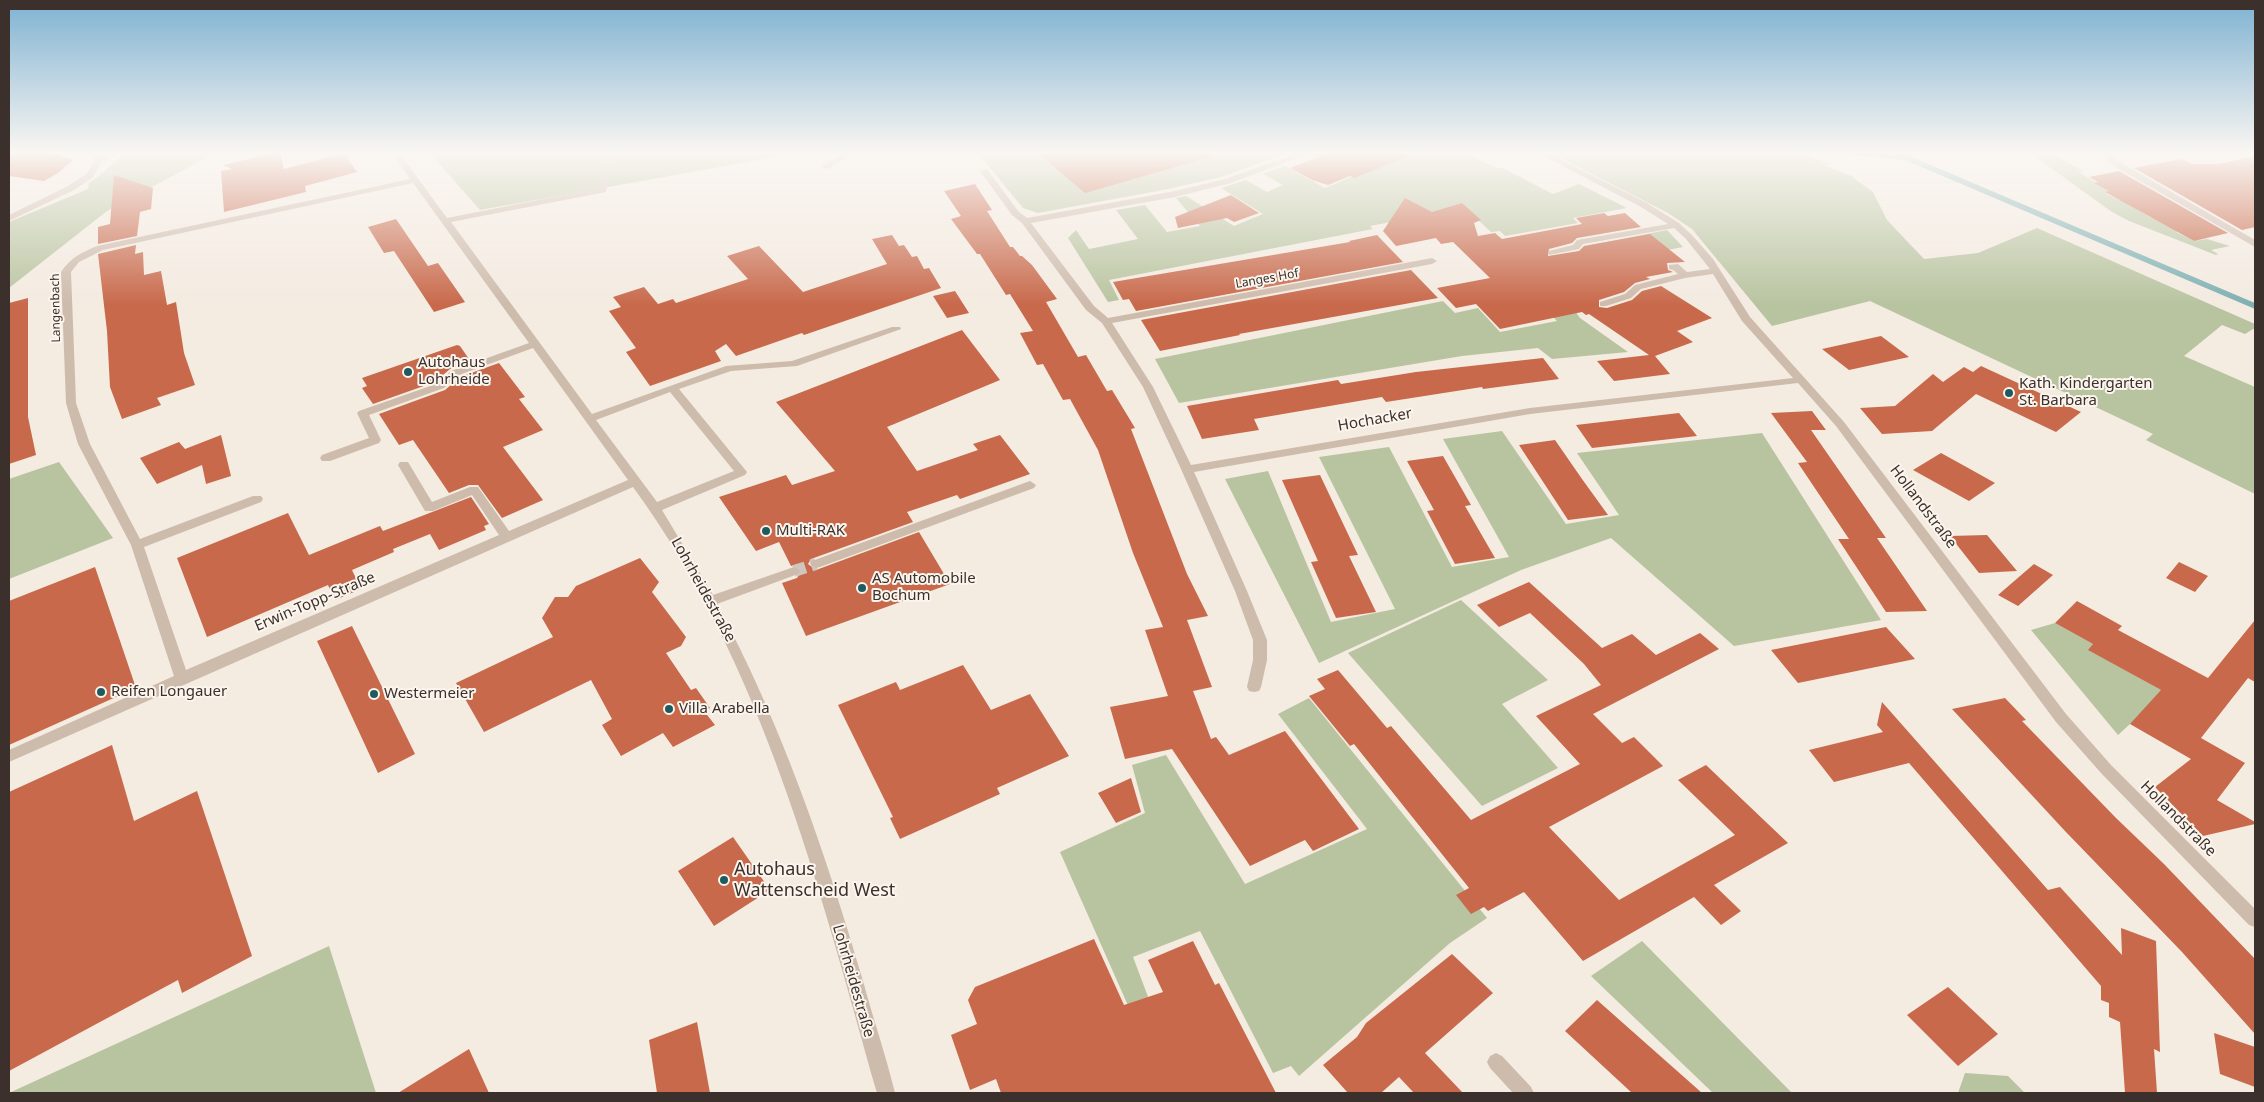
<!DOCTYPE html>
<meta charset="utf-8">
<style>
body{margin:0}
#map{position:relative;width:2264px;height:1102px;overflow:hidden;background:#f4ebe1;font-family:"Noto Sans",sans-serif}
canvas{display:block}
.frame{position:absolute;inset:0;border:10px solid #3b302b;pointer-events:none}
</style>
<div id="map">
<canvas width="2264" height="1102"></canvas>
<div class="frame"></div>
</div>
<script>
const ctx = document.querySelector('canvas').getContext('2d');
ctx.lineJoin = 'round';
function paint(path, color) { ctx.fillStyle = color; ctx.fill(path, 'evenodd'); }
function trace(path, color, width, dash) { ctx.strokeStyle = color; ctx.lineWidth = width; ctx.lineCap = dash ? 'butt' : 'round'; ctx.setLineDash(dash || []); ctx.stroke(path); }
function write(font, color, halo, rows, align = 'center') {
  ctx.font = font + ' "Noto Sans",sans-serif'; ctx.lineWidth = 4; ctx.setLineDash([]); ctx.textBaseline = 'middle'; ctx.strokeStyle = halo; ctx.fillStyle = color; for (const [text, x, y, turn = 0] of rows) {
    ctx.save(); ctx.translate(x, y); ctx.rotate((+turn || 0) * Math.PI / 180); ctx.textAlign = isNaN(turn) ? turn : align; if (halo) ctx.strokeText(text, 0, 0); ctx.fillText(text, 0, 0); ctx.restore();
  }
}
const green = new Path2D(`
 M130,151H219L107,211L9,288V222L88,189L89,183C104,174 114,160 130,151Z
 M428,151H809L480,210Z
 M976,151H1294L1221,177L1163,190L1038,213L1023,208Z
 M1324,151H1331L1361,167L1392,154L1386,151H1462L1496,168H1503L1553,194L1579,184L1627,208L1573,218L1578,223L1505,236L1500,231L1491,232L1465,208L1370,226L1373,229L1109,280L1119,300L1108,302L1068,238L1076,230L1089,249L1138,239L1116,210L1145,205L1167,232L1200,226L1176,198L1186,196L1234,226L1263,214L1221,188L1246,180L1267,192L1283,185L1263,174L1285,166L1325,188L1356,175L1316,154Z
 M1547,151H1789L1851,176L1873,192L1887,220L1924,259L1978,253L2037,228L2255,324V328L2245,334L2222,325L2184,356L2255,387V494L2146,440L2153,434L1870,301L1772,326L1692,229L1668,213Z
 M2027,151H2056L2050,152L2083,171L2079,172L2109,191L2105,193L2119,200H2122L2148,216L2178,231L2176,232L2194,241L2207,239L2230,246L2211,250L2218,254L2216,255L2129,221L2112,212Z
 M1667,230L1683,247L1621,259L1571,305L1580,318L1628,352L1552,359L1538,348L1462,356L1179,403L1155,359L1443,301L1455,313L1478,308L1500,332L1557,321L1528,291L1523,263L1581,251L1591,245Z
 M1502,431L1566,524L1619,515L1577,453L1762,433L1881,620L1734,646L1611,538L1521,570L1319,663L1225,479L1268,471L1331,622L1395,609L1319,457L1389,447L1452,567L1509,557L1443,439Z
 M59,462L113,538L9,579V479Z
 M1461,600L1548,680L1502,704L1558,768L1482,806L1348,653Z
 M2055,623L2093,644L2089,650L2215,720L2130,724L2118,735L2031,630Z
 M1309,698L1487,918L1450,943L1299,1076L1291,1066L1273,1073L1200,931L1133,957L1150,1002L1130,1010L1060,852L1145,813L1132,765L1166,755L1245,884L1367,829L1278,714Z
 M1642,941L1792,1093H1713L1591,976Z
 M329,946L376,1093H9Z
 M1965,1073L2008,1076L2025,1093H1958Z`);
const stream = new Path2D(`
 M1845,151L1905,157L2255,306`);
const building = new Path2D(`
 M9,151H45L73,160L58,173L44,181L9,176Z
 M1035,151H1209L1210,157L1085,193Z
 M1334,151H1419L1420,152L1354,178L1350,176L1328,185L1312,180L1290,168Z
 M280,152L284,169L344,153L357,172L305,186L306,192L224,212L221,171L232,169L223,165Z
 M2255,156V227L2242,230L2134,168L2181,159L2192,164H2218Z
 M2119,171L2228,233L2194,241L2105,192L2109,191L2094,183L2098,182L2089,177Z
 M114,175L153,188L151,209L140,212L137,236L98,244V227L110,224Z
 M975,184L992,210L987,211L1010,247H1013L1020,256H1022L1032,265L1057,299L1046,302L1078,357L1086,355L1107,391L1112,390L1135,428L1131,429L1187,574L1208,616L1187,620L1212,687L1193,691L1211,739L1216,737L1229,755L1285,731L1359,829L1313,851L1305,840L1250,866L1172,749L1125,759L1110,707L1168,696L1145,630L1163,627L1133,553L1098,450L1070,399L1063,400L1043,364L1037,365L1020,333L1033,331L1010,294L1006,295L980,254H977L951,219L961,216L944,191Z
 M1231,195L1259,213L1234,222L1227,218L1178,228L1175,217Z
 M1405,198L1432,212L1462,203L1481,220L1474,223L1478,236L1495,233L1502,239L1582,224L1576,218L1604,213L1608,216L1625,213L1641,227L1577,238L1572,243L1549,249L1548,256L1579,251L1584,246L1650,234L1685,262L1667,263L1668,270L1673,272L1646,277L1650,279L1635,283L1624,292L1599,300V307L1607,308L1632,300L1642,291L1661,286L1712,318L1677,331L1693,342L1655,356L1670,374L1614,381L1597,361L1649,355L1589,314L1586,315L1582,312L1500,329L1476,304L1456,308L1437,288L1490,278L1453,242L1441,244L1436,238L1396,246L1383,231Z
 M396,219L428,266L438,263L465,302L434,312L394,251L384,253L368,227Z
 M892,235L899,246L904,245L912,257L917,256L924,269L929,268L941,288L804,335L802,333L736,356L726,344L715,351L721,361L650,386L626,352L636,348L609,311L621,307L613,297L644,287L658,304L673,299L676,303L748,279L727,256L759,246L803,292L887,264L872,239Z
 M1377,235L1403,262L1136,311L1129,299L1123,300L1113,282L1350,242L1349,241Z
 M136,245L135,254L143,252L144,275L161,271L167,305L176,302L184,353L195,385L157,398L161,405L122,419L110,387L107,331L98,254Z
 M1411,270L1438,298L1239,334L1240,335L1160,351L1141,320Z
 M955,291L969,313L947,318L933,296Z
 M28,298V417L36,455L9,464V303Z
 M962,330L1000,380L887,427L917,471L978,450L973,444L1000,435L1030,474L960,499L957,495L907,512L913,522L811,559L808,564L816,570L919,532L950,584L806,636L782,583L797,578L802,571L795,565L791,566L779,542L756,551L719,497L786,475L792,485L835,471L776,402Z
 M1881,336L1909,357L1849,370L1822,349Z
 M457,345L460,346L471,362L450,369L435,382L373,404L362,388L367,386L362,378Z
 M1543,358L1559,379L1483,389L1482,387L1386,402L1382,397L1254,419L1259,430L1202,439L1187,406L1338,380L1341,384L1416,372Z
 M499,363L525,397L519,399L543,430L503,447L543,500L502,518L478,485H469L449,493L413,440L399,445L379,414L445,390L460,377Z
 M1981,366L2081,412L2056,432L1976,394L1932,431L1882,434L1860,408L1895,406L1933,374L1943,382L1964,367L1973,372Z
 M1812,411L1826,430H1811L1886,538H1877L1927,611L1886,612L1838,539H1849L1798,463L1807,462L1771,413Z
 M1679,413L1697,436L1592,448L1576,425Z
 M221,435L231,476L206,484L202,465L157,484L140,458L179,442L185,449Z
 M1555,440L1582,479L1608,515L1568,520L1519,445Z
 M1941,453L1970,469L1995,483L1969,501L1913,470Z
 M1443,456L1471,505L1465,506L1495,558L1455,564L1427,511L1434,510L1407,461Z
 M1320,475L1358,555L1349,556L1376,612L1336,618L1311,562L1318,561L1282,480Z
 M471,497L489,524L484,526L486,530L439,550L430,534L393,549L394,552L352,570L361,589L335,600L328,585L207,637L177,558L288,513L309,555L380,526L383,531Z
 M1987,535L2017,571L1979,573L1950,536Z
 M640,558L659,582L652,592L686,637L681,646L666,653L691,690L696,688L710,708L704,711L715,725L673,747L663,733L621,756L602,725L612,719L591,680L484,732L456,683L553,637L542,618L555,597H568L576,586Z
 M2179,562L2208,576L2195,592L2166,578Z
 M2034,564L2053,575L2018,606L1998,595Z
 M95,567L136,688L9,745V601Z
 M1529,582L1602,648L1632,634L1656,655L1700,633L1719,649L1593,714L1622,743L1634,737L1663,766L1549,827L1619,900L1735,835L1678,780L1706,765L1788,843L1714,885L1741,911L1721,925L1694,897L1583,961L1524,892L1488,911L1484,907L1471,914L1456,895L1469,888L1354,744L1350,746L1309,696L1325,689L1317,679L1338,670L1387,728L1391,726L1471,820L1580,764L1536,716L1601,685L1584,664L1530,613L1499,627L1477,605Z
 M2077,601L2122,626L2118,630L2208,678L2255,620V682L2248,678L2201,738L2245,763L2217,800L2255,822V824L2203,836L2155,787L2191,759L2130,724L2161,690L2088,650L2093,644L2055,623Z
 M352,626L415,754L378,773L317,641Z
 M1886,627L1915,659L1798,683L1771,650Z
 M963,665L991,710L1030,694L1069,756L997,788L1000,794L900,839L890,818L893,817L838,705L896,682L900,690Z
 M2005,698L2026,720L2022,721L2116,818L2164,864L2255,959V1034L2182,952L2065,831L1952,709Z
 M1882,702L2048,890L2060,887L2122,955L2121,928L2156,941L2160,1052L2154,1049L2157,1093H2125L2120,1022L2109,1017V1003L2101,1000V986L1909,763L1834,782L1809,750L1883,732L1877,725Z
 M112,745L134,821L197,791L252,956L182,993L178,980L9,1071V792Z
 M1131,778L1141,812L1116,823L1098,793Z
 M733,837L770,890L714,926L678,871Z
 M1094,939L1124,1005L1163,992L1148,960L1193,941L1215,985L1219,983L1276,1093H1001L996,1079L970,1090L951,1035L977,1024L968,1000L975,987Z
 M1452,954L1493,993L1425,1053L1463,1093H1414L1399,1077L1381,1093H1348L1323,1065L1357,1037L1366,1023Z
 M1948,987L1998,1034L1958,1066L1907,1015Z
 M1597,1000L1702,1093H1632L1565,1031Z
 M697,1022L710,1093H657L649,1040Z
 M2214,1033L2255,1047V1087L2220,1074Z
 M469,1049L489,1093H398Z`);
const minorTunnel = new Path2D(`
 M794,571L816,564`);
const minor = new Path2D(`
 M85,151H94L100,157L113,151H124L102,162L92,178L74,190L9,221V215L68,186L86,174L95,160Z
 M390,151H398L447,218L599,188L601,169L611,154H617L618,156L609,169L606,192L451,222L592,414L726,366L792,361L892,327H900L901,329L797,366L731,371L679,389L747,472L745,475L662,510L713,595L794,567L800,571L798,574L717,604C781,723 825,851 863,981C873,1018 886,1056 895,1093H877C818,884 763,665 633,487L9,762V750L174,676L131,545L78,444L66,403L61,272C70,258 82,252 97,246L410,179ZM413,183L529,343L451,371L436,384L359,411L357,413L369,438L322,455L320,458L322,461H330L379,443L381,440L369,415L444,388L459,375L533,348L628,480L509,531L478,487H470L432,502L408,462H400L398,465L425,511H433L472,495L499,535L186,670L144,547L261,502L263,499L261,496H253L140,539L90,444L76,403L71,272L79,262L103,250ZM670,392L734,471L657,502L596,420Z
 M848,151H858L828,169L821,167Z
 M1303,151H1315L1231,183L1175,197L1031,223L1094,306L1108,318L1432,258L1437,261L1432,264L1112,323L1153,387L1191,465L1530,408L1793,378L1742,321L1713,274L1685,278L1641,289L1631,298L1606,306H1600V302L1625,294L1635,285L1678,274L1673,270L1669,269V265L1678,264L1687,272L1710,269L1686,239L1674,228L1583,244L1579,249L1549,255V251L1573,245L1577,240L1668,224L1641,207L1534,151H1544L1647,203L1679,223L1692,235L1713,259L1750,317L1844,422L2066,714L2111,765L2255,909V927L2249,925L2101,773L2056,722L1836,426L1798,383L1530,414L1194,472L1247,591L1267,640V660L1261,687L1259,691L1254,692L1249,691L1247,687L1253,660V640L1235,591L1181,469L1143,387L1102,323L1086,310L1022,223L1012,215L980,171L987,169L1018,211L1027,218L1175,191L1225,179Z
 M1787,151H1798L1829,164L1822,166Z
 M2106,151H2117L2112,155L2118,161L2255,240V247L2112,165L2104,156Z
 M1030,481L1036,485L1034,488L820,567L816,568L810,564L812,561Z
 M1496,1053L1502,1056L1531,1087L1534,1093H1513L1490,1068L1487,1062L1490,1056Z`);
const markers = [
 [408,372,5,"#1f5a5e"],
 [2009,393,5,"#1f5a5e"],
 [766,531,5,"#1f5a5e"],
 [862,588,5,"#1f5a5e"],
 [101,692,5,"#1f5a5e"],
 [374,694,5,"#1f5a5e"],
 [669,709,5,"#1f5a5e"],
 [724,880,5,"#1f5a5e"]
];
const farStreetnames = [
 ["Langes Hof",1267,279,-10],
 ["Langenbach",56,308,-91]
];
const poiNames = [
 ["Autohaus",418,363],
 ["Lohrheide",418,380],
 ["Kath. Kindergarten",2019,384],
 ["St. Barbara",2019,401],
 ["Multi-RAK",776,531],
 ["AS Automobile",872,579],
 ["Bochum",872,596],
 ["Reifen Longauer",111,692],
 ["Westermeier",384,694],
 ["Villa Arabella",679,709]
];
const streetNames = [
 ["Hochacker",1375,420,-10],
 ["Hollandstraße",1923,507,53],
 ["Lohrheidestraße",703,590,61],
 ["Erwin-Topp-Straße",315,602,-23],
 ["Hollandstraße",2178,819,45],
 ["Lohrheidestraße",853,981,74]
];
const nearPoinames = [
 ["Autohaus",734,870],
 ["Wattenscheid West",734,891]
];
paint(green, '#b8c4a0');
trace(stream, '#7fb0b2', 5.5);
paint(building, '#c8694b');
trace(minorTunnel, '#cfc6bd', 12, [12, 6]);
paint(minor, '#cdbbac');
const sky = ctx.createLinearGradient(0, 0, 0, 305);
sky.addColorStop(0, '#7eb2d2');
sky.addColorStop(0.5, '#faf6f2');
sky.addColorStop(1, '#faf6f200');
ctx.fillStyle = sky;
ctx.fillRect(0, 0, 2264, 305);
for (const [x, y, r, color] of markers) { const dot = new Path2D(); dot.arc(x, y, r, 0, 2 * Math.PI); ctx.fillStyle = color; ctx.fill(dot); trace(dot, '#fbf5ee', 2); }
write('12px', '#3b302b', '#fbf5ee', farStreetnames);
write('15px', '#3b302b', '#fbf5ee', poiNames, 'left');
write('15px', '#3b302b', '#fbf5ee', streetNames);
write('18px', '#3b302b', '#fbf5ee', nearPoinames, 'left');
</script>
